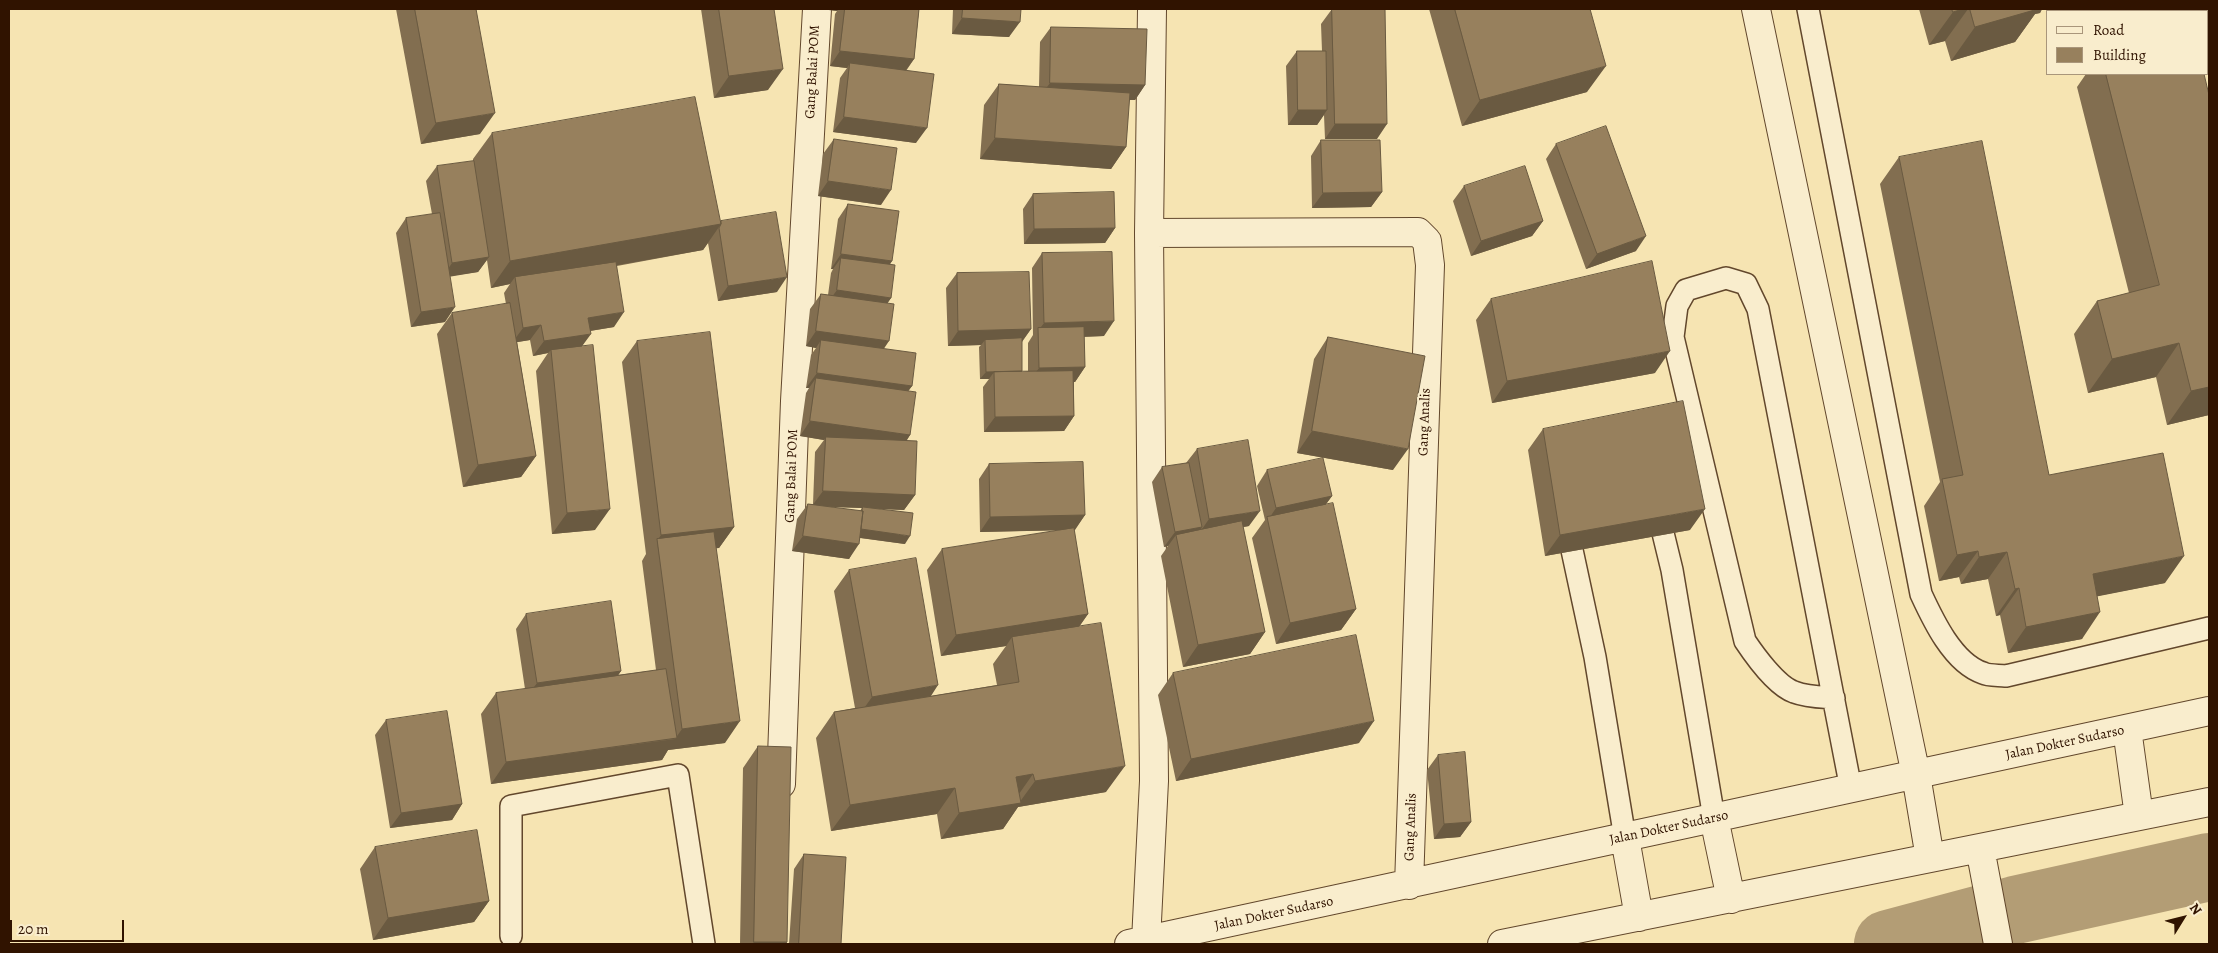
<!DOCTYPE html>
<style>
body{margin:0}
#map{position:relative;width:2218px;height:953px;overflow:hidden;background:#f6e4b2;font-family:Alegreya,serif}
canvas{display:block}
.frame{position:absolute;inset:0;border:10px solid #301300;pointer-events:none}
.legend{position:absolute;left:2046px;top:10px;width:162px;height:65px;box-sizing:border-box;background:#f9edcd;border:1px solid #a9967b;margin:0;padding:6px 9px;list-style:none;font-size:15px;color:#301300}
.legend li{display:flex;align-items:center;gap:10px;height:25px}
.legend b{width:25px;border:1px solid #a9967b}
.north{position:absolute;left:2158px;top:893px;width:50px;height:50px;-webkit-text-stroke:4px #f9edcd;paint-order:stroke;rotate:54deg;font-size:14px;font-weight:700;line-height:20px;text-align:center;color:#301300}
.north::after{content:'';display:block;margin:auto;width:18px;height:22px;background:#301300;clip-path:polygon(50% 0,100% 100%,50% 72%,0 100%)}
.scale{position:absolute;left:10px;top:920px;width:114px;height:22px;box-sizing:border-box;border:2px solid #301300;border-top:0;padding-left:6px;font-size:15px;line-height:18px;white-space:nowrap;color:#301300;-webkit-text-stroke:4px #f9edcd;paint-order:stroke}
</style>
<div id="map">
<canvas width="2218" height="953"></canvas>
<div class="frame"></div>
<ul class="legend">
<li><b style="height:6px;background:#f9edcd"></b>Road</li>
<li><b style="height:14px;background:#97805d"></b>Building</li>
</ul>
<div class="north">N</div>
<div class="scale">20 m</div>
</div>
<script>
const ctx = document.querySelector('canvas').getContext('2d');
ctx.lineJoin = 'round';
function trace(path, color, width, dash) { ctx.strokeStyle = color; ctx.lineWidth = width; ctx.lineCap = dash ? 'butt' : 'round'; ctx.setLineDash(dash || []); ctx.stroke(path); }
function paint(path, color) { ctx.fillStyle = color; ctx.fill(path, 'evenodd'); }
function write(font, color, halo, rows, align = 'center') {
  ctx.font = font + ' Alegreya,serif'; ctx.lineWidth = 4; ctx.setLineDash([]); ctx.textBaseline = 'middle'; ctx.strokeStyle = halo; ctx.fillStyle = color; for (const [text, x, y, turn = 0] of rows) {
    ctx.save(); ctx.translate(x, y); ctx.rotate((+turn || 0) * Math.PI / 180); ctx.textAlign = isNaN(turn) ? turn : align; if (halo) ctx.strokeText(text, 0, 0); ctx.fillText(text, 0, 0); ctx.restore();
  }
}
const river = new Path2D(`
 M1888,944L2015,910L2209,867`);
const lane = new Path2D(`
 M1808,9L1921,594C1933,620 1953,663 1983,673C1989,676 1999,675 2006,676L2209,628
 M1663,533L1672,570L1714,818
 M1572,550L1595,657L1625,838
 M1834,698C1820,697 1807,697 1794,692C1777,686 1755,656 1745,641L1673,337L1677,306L1686,290L1726,278L1746,284L1758,309L1851,789
 M511,936V806L678,775L704,944`);
const street = new Path2D(`
 M1756,9L1916,775L1930,858
 M1149,233L1418,232L1427,241L1430,265L1409,885
 M2127,729L2139,816
 M781,784L795,401L817,9
 M1714,818L1731,899
 M1625,838L1639,917
 M1980,848L1998,944
 M1146,941L1154,781L1149,233L1152,9
 M1129,944L2209,711
 M1502,944L2209,802`);
const wall = new Path2D(`
 M396,9H476L480,134L421,144Z
 M701,9H774L768,90L714,98Z
 M829,9H919L914,59L906,71L916,143L833,132L840,78L847,68L830,66L835,14L837,11L829,10Z
 M953,9H1021L1009,37L952,34Z
 M1332,9L1377,139H1325L1324,115L1317,125H1288L1286,66L1297,51H1322L1321,24Z
 M1429,9H1590L1587,92L1462,126Z
 M1919,9H2042L2040,13L2035,14L2015,42L1951,61L1945,41L1929,45Z
 M2145,9H2187L2185,11H2146Z
 M1051,27L1145,85L1135,100H1129L1126,147L1111,169L980,159L984,105L999,84L1039,87L1040,42Z
 M2086,74H2204L2209,415L2167,425L2156,377L2088,393L2074,334L2097,301L2129,293L2077,87Z
 M492,133L721,221L777,292L718,301L708,243L703,250L617,266L614,327L590,331L582,346L595,530L552,534L536,371L548,353L533,356L530,340L517,342L536,456L521,477L463,487L437,334L452,313L506,304L504,293L510,284L491,288L487,260L478,272L450,276L445,322L411,327L396,233L406,218L432,214L426,181L437,166L473,161V159Z
 M834,139L881,205L818,196L823,154Z
 M1321,140L1382,192L1371,207L1312,208L1311,156Z
 M1556,144L1636,251L1586,269L1546,159Z
 M1899,157L2049,475L2165,583L2097,596L2082,639L2008,653L2000,615L1996,616L1988,579L1961,584L1959,577L1939,581L1924,506L1940,482L1880,184Z
 M1464,186L1543,221L1532,236L1471,256L1453,201Z
 M1033,194L1115,228L1105,243L1024,244L1023,209Z
 M848,204L892,261L890,264L891,298L887,303L884,349L912,386L908,391L910,435L907,440L915,495L904,510L880,509L905,544L860,538L849,559L792,551L797,519L808,504H813L815,452L824,440L800,436L806,393L809,388H806L811,355L816,348L806,346L810,309L821,294L828,295L831,273L833,269H831L838,219ZM829,507L862,508L860,511Z
 M1042,253L1104,336L1084,337L1085,367L1075,382H1074V416L1064,431L984,432L983,387L989,379H980L979,347L981,345L948,346L946,288L957,273L1031,329L1022,342V372L1028,371V343L1033,335L1032,268Z
 M1491,299L1655,373L1492,403L1476,320Z
 M1328,337L1393,470L1297,453L1314,359Z
 M637,341L734,527L719,548H716L725,743L668,750L662,760L491,784L481,714L496,693L525,689L516,629L526,614L621,671L618,675L656,670L642,561L646,554L622,362Z
 M1543,429L1690,530L1545,556L1528,450Z
 M1197,449L1249,526L1243,527L1265,632L1250,654L1183,667L1161,556L1168,546L1164,547L1152,482L1162,467L1186,463Z
 M989,464L1085,515L1074,530L1088,614L1079,627L1106,792L1018,807L1003,829L941,839L937,814L831,831L816,738L834,712L855,708L834,591L849,570L931,696L997,685L993,664L1006,646L941,656L927,570L942,549L1060,530L980,532L979,479Z
 M1267,470L1332,496L1326,504L1356,609L1341,630L1276,644L1252,538L1265,520L1257,486Z
 M1173,673L1359,743L1176,781L1158,695Z
 M386,720L462,804L452,820L390,828L375,735Z
 M758,746L787,942L786,944H740L743,768Z
 M1438,755L1471,822L1460,837L1434,839L1427,770Z
 M375,847L489,901L474,922L373,940L360,869Z
 M804,854L841,944H789L794,869Z`);
const shadedWall = new Path2D(`
 M829,9H839L837,11L829,10Z
 M1963,9H1968L1945,41L1929,45L1953,12Z
 M2018,9H2042L2040,13L2035,14L2015,42L1951,61L1975,27Z
 M2079,9H2093L2082,11H2077Z
 M2158,9H2187L2185,11H2156Z
 M962,18L1020,22L1009,37L952,34Z
 M840,51L914,59L903,74L850,63L847,68L830,66Z
 M1606,66L1587,92L1462,126L1480,100Z
 M783,69L768,90L714,98L729,76Z
 M1050,83L1145,85L1135,100L1039,98Z
 M1298,110H1327L1317,125H1288Z
 M495,113L480,134L421,144L436,123Z
 M844,117L927,128L916,143L833,132Z
 M1335,124H1387L1377,139H1325Z
 M995,138L1126,147L1111,169L980,159Z
 M828,181L891,190L881,205L818,196Z
 M1382,192L1371,207L1312,208L1323,193Z
 M1543,221L1532,236L1471,256L1481,241Z
 M721,224L703,250L516,283L515,277L510,284L491,288L510,261Z
 M1115,228L1105,243L1024,244L1034,229Z
 M1646,236L1636,251L1586,269L1597,254Z
 M841,254L892,261L882,276L841,258L833,269H831Z
 M489,257L478,272L442,278L452,263Z
 M787,277L777,292L718,301L728,286Z
 M837,290L891,298L881,313L826,305Z
 M455,307L445,322L411,327L421,312Z
 M624,312L614,327L577,333L588,318Z
 M1114,321L1104,336L1038,338V331L1044,323Z
 M541,325L530,340L512,343L523,328Z
 M1031,329L1020,344L985,340L981,345L948,346L958,331Z
 M816,331L889,341L879,356L821,340L816,348L806,346Z
 M591,334L580,349L551,350L548,353L533,356L544,341Z
 M2179,343L2156,377L2088,393L2112,359Z
 M1670,351L1655,373L1492,403L1507,381Z
 M1085,367L1075,382L1028,383L1039,368Z
 M1022,371L994,372L989,379H980L986,372Z
 M817,373L912,386L901,401L816,378L809,388H806Z
 M2209,387V415L2167,425L2191,391Z
 M1074,416L1064,431L984,432L995,417Z
 M810,421L910,435L900,450L826,437L824,440L800,436Z
 M1312,431L1408,449L1393,470L1297,453Z
 M536,456L521,477L463,487L478,465Z
 M823,491L915,495L904,510L863,508V507L862,508L812,506Z
 M1332,496L1321,511L1268,520L1276,508Z
 M610,509L595,530L552,534L567,513Z
 M1705,509L1690,530L1545,556L1560,535Z
 M1260,511L1249,526L1198,535L1209,519Z
 M1085,515L1075,530L980,532L990,517Z
 M734,527L719,548L659,555L657,541L661,535Z
 M1202,527L1192,542L1176,535L1168,546L1164,547L1175,532Z
 M860,529L910,536L905,544L854,537Z
 M803,536L859,544L849,559L792,551Z
 M1978,551L1959,577L1939,581L1957,555Z
 M2007,552L1988,579L1961,584L1979,557Z
 M2184,556L2165,583L2074,601L2093,574Z
 M2019,588L2000,615L1996,616L2015,589Z
 M1356,609L1341,630L1276,644L1290,623Z
 M2100,612L2082,639L2008,653L2026,627Z
 M1088,614L1073,635L1012,637L1006,646L941,656L956,635Z
 M1265,632L1250,654L1183,667L1198,645Z
 M621,671L611,686L526,698L537,683Z
 M938,685L924,707L857,718L872,697Z
 M740,721L725,743L668,750L662,760L491,784L506,762L675,739L682,729Z
 M1374,721L1359,743L1176,781L1191,759Z
 M1125,766L1106,792L1018,807L1003,829L941,839L959,813L1019,803L1035,781Z
 M1033,774L1014,801L1016,777Z
 M955,788L937,814L831,831L850,805Z
 M462,804L452,820L390,828L401,813Z
 M1471,822L1460,837L1434,839L1444,824Z
 M489,901L474,922L373,940L388,918Z
 M754,942H787L786,944H752Z`);
const building = new Path2D(`
 M415,9H476L495,113L436,123Z
 M719,9H774L783,69L729,76Z
 M845,9H919L914,59L840,51Z
 M963,9H1021L1020,22L962,18Z
 M1332,9H1385L1387,124H1335Z
 M1455,9H1590L1606,66L1480,100Z
 M1952,9H1963L1953,12Z
 M1970,9H2038L1975,27Z
 M1051,27L1147,29L1145,85L1050,83Z
 M1297,51H1326L1327,110H1298Z
 M850,63L934,74L927,128L844,117Z
 M2106,74H2204L2209,95V387L2191,391L2179,343L2112,359L2097,301L2159,285Z
 M999,84L1130,93L1126,147L995,138Z
 M695,97L721,224L510,261L492,133Z
 M1606,126L1646,236L1597,254L1556,144Z
 M834,139L897,148L891,190L828,181Z
 M1321,140H1380L1382,192L1323,193Z
 M1982,141L2049,475L2163,453L2184,556L2093,574L2100,612L2026,627L2019,588L2015,589L2007,552L1979,557L1978,551L1957,555L1942,479L1963,475L1899,157Z
 M474,161L489,257L452,263L437,166Z
 M1525,166L1543,221L1481,241L1464,186Z
 M1114,192L1115,228L1034,229L1033,194Z
 M848,204L899,211L892,261L841,254Z
 M776,212L787,277L728,286L719,228L721,224V221Z
 M440,213L455,307L421,312L406,218Z
 M1112,252L1114,321L1044,323L1042,253Z
 M841,258L895,265L891,298L837,290Z
 M1652,261L1670,351L1507,381L1491,299Z
 M616,262L624,312L588,318L591,334L544,341L541,325L523,328L515,277Z
 M1029,272L1031,329L958,331L957,273Z
 M821,294L894,304L889,341L816,331Z
 M510,303L536,456L478,465L452,313Z
 M1084,327L1085,367L1039,368L1038,328Z
 M710,332L734,527L661,535L637,341Z
 M1328,337L1425,356L1408,449L1312,431Z
 M1022,338V371L986,372L985,340Z
 M821,340L916,353L912,386L817,373Z
 M593,345L610,509L567,513L551,350Z
 M1073,371L1074,416L995,417L994,372Z
 M816,378L916,392L910,435L810,421Z
 M1683,401L1705,509L1560,535L1543,429Z
 M826,437L917,441L915,495L823,491Z
 M1248,440L1260,511L1209,519L1197,449Z
 M1323,458L1332,496L1276,508L1267,470Z
 M1083,462L1085,515L990,517L989,464Z
 M1189,463L1202,527L1175,532L1162,467Z
 M1333,503L1356,609L1290,623L1267,517Z
 M808,504L863,511L859,544L803,536Z
 M863,507L913,513L910,536L861,529L863,511H862Z
 M1242,521L1265,632L1198,645L1176,535Z
 M1074,528L1088,614L956,635L942,549Z
 M714,532L740,721L682,729L657,539Z
 M916,558L938,685L872,697L849,570Z
 M611,601L621,671L537,683L526,614Z
 M1101,623L1125,766L1035,781L1033,774L1016,777L1021,803L959,813L955,788L850,805L834,712L1019,682L1012,637Z
 M1356,635L1374,721L1191,759L1173,673Z
 M666,669L677,738L506,762L496,693Z
 M447,711L462,804L401,813L386,720Z
 M758,746L791,747L787,942H754Z
 M1465,752L1471,822L1444,824L1438,755Z
 M477,830L489,901L388,918L375,847Z
 M804,854L846,857L841,944H799Z`);
const streetNames = [
 ["Gang Balai POM",813,72,-87],
 ["Gang Analis",1425,422,-88],
 ["Gang Balai POM",792,476,-88],
 ["Jalan Dokter Sudarso",2065,743,-12],
 ["Gang Analis",1411,827,-88],
 ["Jalan Dokter Sudarso",1669,828,-12],
 ["Jalan Dokter Sudarso",1274,914,-12]
];
trace(river, '#b39d75', 68);
trace(lane, '#62472c', 24);
trace(street, '#62472c', 30);
trace(lane, '#f9edcd', 21);
trace(street, '#f9edcd', 28);
paint(wall, '#826e50');
paint(shadedWall, '#6a5a41');
paint(building, '#97805d');
trace(building, '#6a5a41', 1);
write('14px', '#301300', '#f9edcd', streetNames);
</script>
